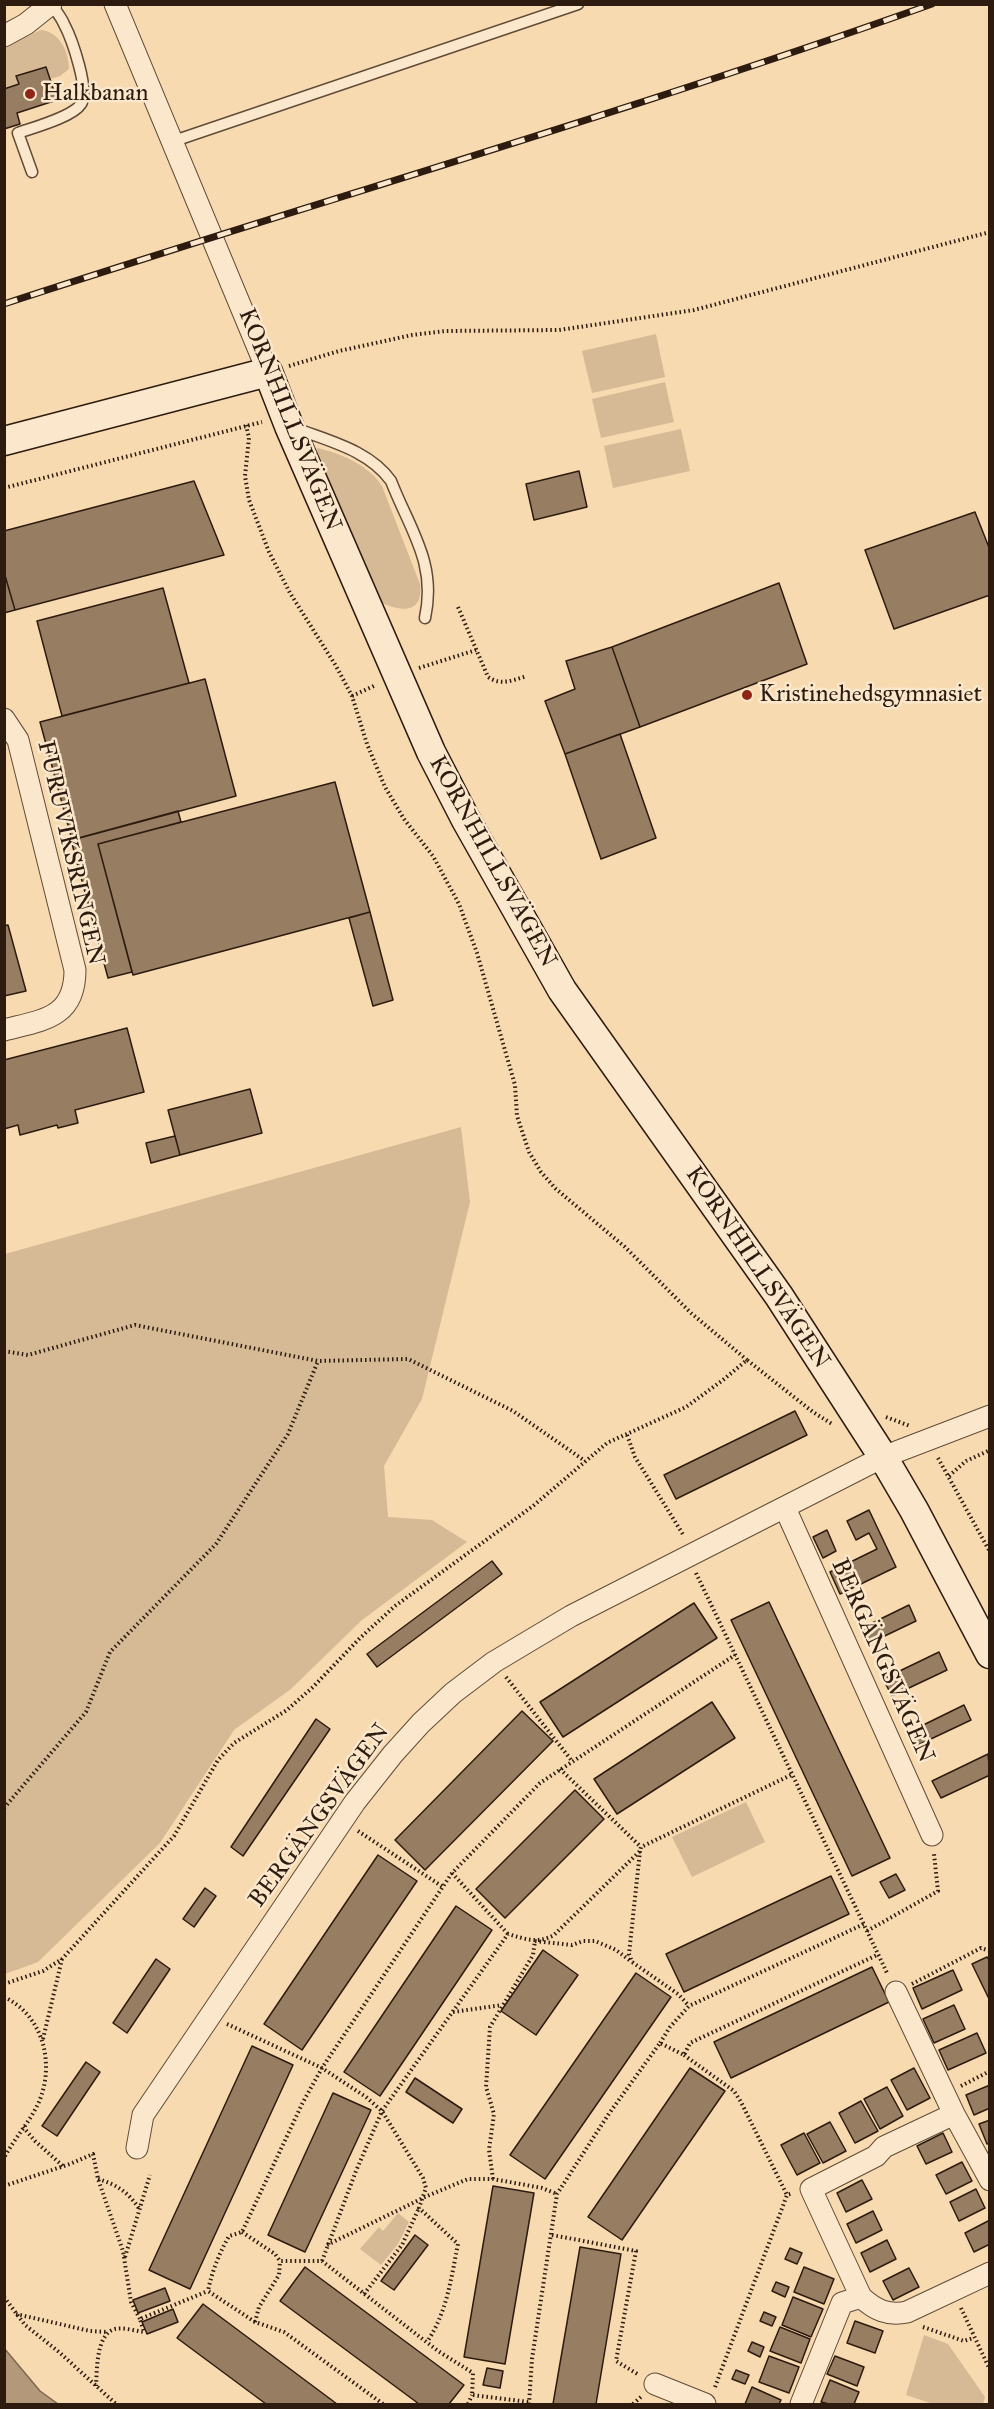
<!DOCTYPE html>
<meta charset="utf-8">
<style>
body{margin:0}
#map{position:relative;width:994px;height:2409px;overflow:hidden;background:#f8dab0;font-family:"IM FELL Great Primer",serif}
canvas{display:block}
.frame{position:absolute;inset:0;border:6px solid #2d1b0f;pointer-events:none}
</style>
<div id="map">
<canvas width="994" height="2409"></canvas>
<div class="frame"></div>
</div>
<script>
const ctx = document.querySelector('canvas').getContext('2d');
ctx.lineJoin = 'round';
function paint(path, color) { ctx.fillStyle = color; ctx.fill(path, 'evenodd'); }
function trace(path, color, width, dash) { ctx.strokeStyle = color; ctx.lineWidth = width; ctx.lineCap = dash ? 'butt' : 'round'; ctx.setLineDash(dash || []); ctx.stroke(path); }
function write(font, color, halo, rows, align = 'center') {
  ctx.font = font + ' "IM FELL Great Primer",serif'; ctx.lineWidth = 5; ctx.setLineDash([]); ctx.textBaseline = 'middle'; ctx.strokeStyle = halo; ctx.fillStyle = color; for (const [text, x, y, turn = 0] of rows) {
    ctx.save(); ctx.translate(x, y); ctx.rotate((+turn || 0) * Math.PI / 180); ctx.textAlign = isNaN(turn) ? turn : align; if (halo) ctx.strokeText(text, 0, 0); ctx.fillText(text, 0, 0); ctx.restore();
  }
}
const green = new Path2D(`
 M41,30C60,32 69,52 69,69L60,76L50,79L46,67L16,76L18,84L5,88V46Z
 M656,334L665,377L592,393L582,351Z
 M665,382L674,422L601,438L592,399Z
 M681,429L690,471L613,488L604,446Z
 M317,448C340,453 369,465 382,486L420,584C424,617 396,611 377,600L316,452Z
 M461,1127L470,1202L422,1399L384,1466L388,1517L432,1520L467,1542L362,1620L291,1689L234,1730L160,1843L38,1962L5,1974V1254Z
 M746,1802L765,1842L692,1877L672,1837Z
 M398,2213L409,2222L398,2244L381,2265L360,2249L379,2227L383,2231Z
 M924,2335L948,2344L985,2397L983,2404H933L906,2395Z`);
const water = new Path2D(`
 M4,2348L40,2391L58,2404H5Z`);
const building = new Path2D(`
 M46,67L57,100L17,113L20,124L4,129V89L19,84L16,76Z
 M579,471L587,507L534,520L526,484Z
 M194,481L224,555L15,610L4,572V531Z
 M975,512L990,550V595L894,629L865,550Z
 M4,572L15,610L4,613Z
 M779,583L807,664L640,727L612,647Z
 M163,588L189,683L62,716L37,621Z
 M612,647L640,727L565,754L545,701L575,689L566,661Z
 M205,679L236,796L72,840L40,722Z
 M620,734L656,838L601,859L565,754Z
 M335,782L370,912L133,975L98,844Z
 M178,811L181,822L98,844L132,972L108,978L71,840Z
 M370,912L393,1000L373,1006L349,918Z
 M8,925L26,991L4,996V926Z
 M127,1028L144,1092L75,1110L78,1123L58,1128L57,1125L20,1135L18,1125L4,1129V1060Z
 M250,1089L262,1133L180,1155L168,1110Z
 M175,1136L180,1155L151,1163L146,1143Z
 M795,1411L807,1435L676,1499L664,1475Z
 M869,1510L896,1567L840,1594L830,1572L877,1549L869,1533L856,1540L847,1521Z
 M827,1530L836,1551L823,1558L813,1537Z
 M492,1561L502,1574L377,1667L367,1654Z
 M769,1602L890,1858L852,1876L731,1620Z
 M694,1603L717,1638L563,1737L540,1702Z
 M909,1605L916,1621L870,1643L862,1628Z
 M939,1652L947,1670L892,1696L883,1679Z
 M712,1702L735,1738L617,1814L594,1779Z
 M964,1705L971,1720L916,1746L909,1732Z
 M522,1711L553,1741L425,1870L395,1840Z
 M316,1719L330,1729L243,1856L231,1847Z
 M988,1754L990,1775L941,1798L932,1781Z
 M575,1790L604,1819L505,1918L476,1889Z
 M378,1855L417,1881L302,2050L264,2024Z
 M896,1874L905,1890L889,1898L880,1882Z
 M831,1876L849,1914L684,1992L666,1954Z
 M205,1888L216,1896L194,1927L183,1919Z
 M456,1906L492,1930L380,2096L344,2072Z
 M543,1950L578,1975L536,2035L501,2011Z
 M987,1957L990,1961V2001L972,1964Z
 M156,1959L170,1969L127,2033L113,2023Z
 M872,1967L889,2002L731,2078L714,2042Z
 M953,1970L962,1990L922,2009L913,1988Z
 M636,1973L671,1997L545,2179L510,2155Z
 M954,2005L965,2029L934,2043L923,2019Z
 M977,2033L986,2053L948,2070L939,2050Z
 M252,2046L293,2065L190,2289L149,2270Z
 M86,2062L100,2072L57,2136L42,2126Z
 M690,2068L725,2091L622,2240L588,2217Z
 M914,2068L930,2098L907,2110L891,2080Z
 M415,2078L462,2109L453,2123L406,2092Z
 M990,2085V2108L974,2115L966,2095Z
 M887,2087L903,2116L880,2129L864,2099Z
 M333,2093L371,2110L305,2252L268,2235Z
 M861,2101L878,2131L855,2143L839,2113Z
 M990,2120V2143L987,2144L979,2124Z
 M830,2122L846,2151L823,2163L807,2134Z
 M804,2133L820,2163L797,2175L781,2145Z
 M943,2133L952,2152L926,2164L917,2146Z
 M962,2162L972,2181L946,2194L936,2175Z
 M862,2180L872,2199L846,2212L837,2193Z
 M493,2186L534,2193L505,2364L464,2357Z
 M976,2189L985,2208L959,2221L950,2202Z
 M873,2211L882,2230L856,2243L847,2224Z
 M990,2220V2244L974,2252L965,2233Z
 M415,2235L428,2245L394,2290L381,2281Z
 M887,2240L896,2259L870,2272L861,2253Z
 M580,2247L621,2254L596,2404H553Z
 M790,2248L802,2253L797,2264L785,2259Z
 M305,2267L464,2385L449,2404H419L280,2301Z
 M804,2267L834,2279L824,2304L794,2292Z
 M909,2268L919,2287L893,2300L883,2281Z
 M776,2282L789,2287L785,2297L772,2291Z
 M165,2288L170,2301L138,2313L133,2300Z
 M793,2297L823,2309L811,2337L782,2325Z
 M203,2304L337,2404H266L177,2338Z
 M173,2309L178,2322L147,2334L142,2322Z
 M764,2312L776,2317L772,2326L760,2321Z
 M855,2321L883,2331L875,2353L847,2343Z
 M780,2327L810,2339L801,2363L770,2351Z
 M752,2342L764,2347L760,2357L748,2351Z
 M769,2356L799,2367L789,2393L759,2382Z
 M835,2356L864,2367L857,2386L827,2374Z
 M487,2368L503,2371L500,2388L483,2385Z
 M736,2370L749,2375L745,2384L732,2379Z
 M830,2380L859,2392L854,2404H829L821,2402Z
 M752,2387L781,2400L779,2404H745Z`);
const path = new Path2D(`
 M289,366L339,351L412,335L445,331L559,330L694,310L990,232
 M246,425L249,438L245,476L249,500L269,552L290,593L336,666L352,696L367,744L385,787L404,819L433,856L459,904L477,953L515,1085L517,1116L529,1152L541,1172L556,1189L625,1247L691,1313L747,1360
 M4,488L262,422
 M458,607L488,677C501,686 513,680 527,676
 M419,668L476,650
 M352,696L376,685
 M4,1351L28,1355L135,1325L318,1361L408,1359L513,1411L585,1461
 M886,1417L910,1426
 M627,1435L635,1457L684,1536
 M938,1458L990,1552
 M949,1476L966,1461L990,1450
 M696,1573L888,1975
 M506,1677L572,1761
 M560,1769L641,1847
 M4,1808L86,1712L110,1652L216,1544L288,1434L318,1361
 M358,1831L443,1887
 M640,1851L629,1954L632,1962L678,1994L689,2006
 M452,1873L508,1934
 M867,1931L938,1891L934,1854
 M4,1984L43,1971L62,1959L174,1836L218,1760L234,1743L287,1710L313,1687L360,1638L395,1606L533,1506L607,1443L686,1407L723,1380L747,1360L813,1412L832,1424
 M912,1984L981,1948L990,1951
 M4,1997C45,2016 56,2068 37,2106C28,2124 14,2139 4,2158
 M453,2012L502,2005
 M227,2024L322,2068L366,2097L382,2111L423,2178L426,2188L419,2208L458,2244C451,2279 447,2312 427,2342
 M43,2039L62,1959
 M660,2043L670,2027L689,2006L864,1924
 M684,2055L734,2091L741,2102L787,2195
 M961,2086L990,2071
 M23,2127L35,2141L63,2166
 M98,2179C118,2185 129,2193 140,2210
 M493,2179L489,2150L494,2114L486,2087L490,2027L533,1955L535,1941L572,1945L583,1941H595L616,1950L632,1962
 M4,2186L70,2164L93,2154L98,2179L123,2251L131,2302L140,2319
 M242,2232L275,2254L280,2261H322L438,2351L473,2373L472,2395L529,2402
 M552,2235L636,2251L616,2361L639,2375
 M327,2245L427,2196L468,2179H493L542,2188L557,2194
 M125,2257L150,2175
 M322,2261L356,2171L382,2111L508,1934C525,1939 538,1944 554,1935L640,1851L641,1847L791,1775
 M364,2294L402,2245L419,2208
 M4,2297L25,2325L59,2352L116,2404
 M961,2308L990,2370
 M16,2314L90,2331L107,2332
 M255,2322L259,2307L279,2275L280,2261
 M923,2327L964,2341L973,2338
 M96,2386C97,2370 96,2334 115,2329C124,2327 135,2331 144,2332L140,2319L208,2291
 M715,2387L787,2195L793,2193
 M383,2404L284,2332L255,2322L208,2291C212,2271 219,2254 229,2236L242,2232L303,2102L322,2068L452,1873L540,1783L735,1655
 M468,2404L472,2395
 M529,2404L532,2359L557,2194L608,2115L660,2043L684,2055L690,2043L877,1955
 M633,2404L641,2397`);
const lane = new Path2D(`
 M174,141L578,4
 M32,172L18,133C32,128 73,117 81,104C90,91 72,39 64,24C61,17 56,11 51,4
 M295,428C328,441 369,450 391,481C410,530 437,563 425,618`);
const street = new Path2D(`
 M115,4L268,372
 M4,36L26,24L51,4
 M4,719L18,740L75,970C75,1018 43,1020 4,1030
 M785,1508L932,1835
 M896,1992L954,2114L990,2180
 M137,2148L143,2115L355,1802L393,1754L421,1723L453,1693L494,1662L571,1616L883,1457L990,1416
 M861,2297L811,2189L876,2156L884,2147L954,2114
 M655,2384L705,2404
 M801,2404L842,2303L861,2297C875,2310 888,2316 907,2312L990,2273`);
const secondary = new Path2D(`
 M4,441L268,372L289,426L431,752L466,820L562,990L779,1296L883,1457L914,1510L990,1654`);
const rail = new Path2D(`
 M4,304C313,203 626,113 932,4`);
const markers = [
 [30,94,6,"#8f2418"],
 [747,695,6,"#8f2418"]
];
const poiNames = [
 ["Halkbanan",42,94],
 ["Kristinehedsgymnasiet",759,695]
];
const streetNames = [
 ["KORNHILLSVÄGEN",289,420,68],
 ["FURUVIKSRINGEN",70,853,77],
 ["KORNHILLSVÄGEN",492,862,61],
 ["KORNHILLSVÄGEN",757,1268,56],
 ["BERGÄNGSVÄGEN",882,1661,66],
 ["BERGÄNGSVÄGEN",320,1816,-54]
];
paint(green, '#d5ba95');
paint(water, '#b39979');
trace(water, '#7d674f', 1.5);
paint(building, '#977e63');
trace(building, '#2d1b0f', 1.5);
trace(lane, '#604b37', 13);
trace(street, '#604b37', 23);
trace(secondary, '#2d1b0f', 31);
trace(path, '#2d1b0f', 4, [1.5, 3]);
trace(lane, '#fae7cc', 10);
trace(street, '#fae7cc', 21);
trace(secondary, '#fae7cc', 28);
trace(rail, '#2d1b0f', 7);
trace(rail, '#fae7cc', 4.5, [14]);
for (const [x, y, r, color] of markers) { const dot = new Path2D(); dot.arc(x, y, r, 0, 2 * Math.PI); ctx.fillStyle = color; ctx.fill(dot); trace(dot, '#fae7cc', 2); }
write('24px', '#2d1b0f', '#fae7cc', poiNames, 'left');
write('24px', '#2d1b0f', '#fae7cc', streetNames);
</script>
